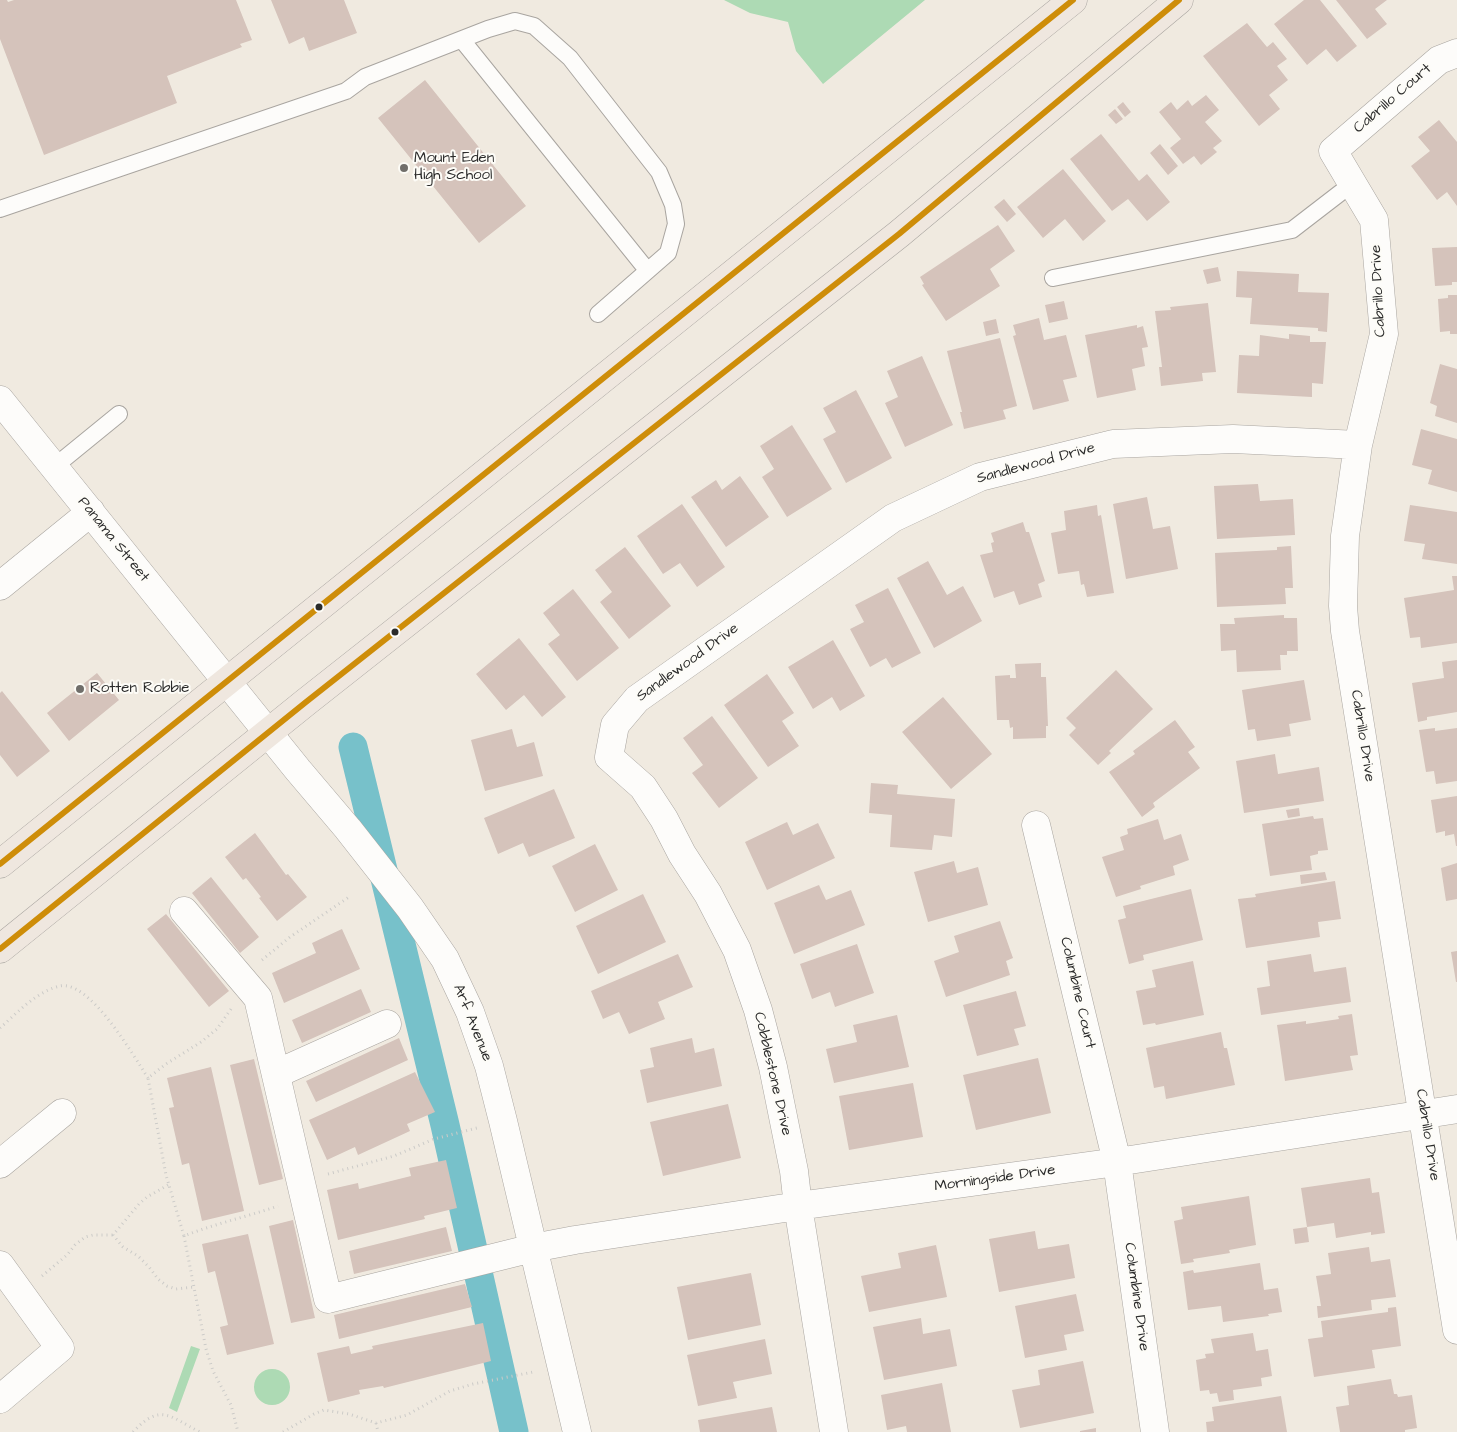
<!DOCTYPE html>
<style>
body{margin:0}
canvas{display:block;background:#f0eae0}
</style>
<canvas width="1457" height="1432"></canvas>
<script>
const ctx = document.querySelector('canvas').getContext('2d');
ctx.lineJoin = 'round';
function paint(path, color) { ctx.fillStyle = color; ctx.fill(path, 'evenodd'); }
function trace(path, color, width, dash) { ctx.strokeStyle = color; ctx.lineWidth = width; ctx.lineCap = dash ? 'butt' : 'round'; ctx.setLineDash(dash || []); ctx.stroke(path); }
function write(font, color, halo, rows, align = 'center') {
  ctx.font = font + ' "Architects Daughter",sans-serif'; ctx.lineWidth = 4; ctx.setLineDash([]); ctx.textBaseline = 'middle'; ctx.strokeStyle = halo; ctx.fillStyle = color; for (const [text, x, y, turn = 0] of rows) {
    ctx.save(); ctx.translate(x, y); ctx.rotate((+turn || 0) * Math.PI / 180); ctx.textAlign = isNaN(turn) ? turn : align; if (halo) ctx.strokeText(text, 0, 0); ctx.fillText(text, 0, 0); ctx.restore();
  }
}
const green = new Path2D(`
 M724,0H925L823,84L796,51L788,22L750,13Z
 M191,1346L200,1349L177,1412L169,1408Z
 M254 1387a18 18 0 1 1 36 0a18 18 0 1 1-36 0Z`);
const canal = new Path2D(`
 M353,747L445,1125L514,1432`);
const building = new Path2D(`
 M0,0H7L8,2L14,0H236L252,40L240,44L242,47L167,76L177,103L44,155L0,39Z
 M271,0H344L357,33L309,51L304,37L289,44Z
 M1304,0H1320L1357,46L1337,62L1326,49L1307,65L1274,24Z
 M1336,0H1387L1375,9L1387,24L1367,39Z
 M1247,23L1267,47L1273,42L1287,59L1277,66L1288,80L1269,95L1280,109L1259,126L1203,56Z
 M425,80L526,206L479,243L378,118Z
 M1206,95L1219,110L1205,122L1222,141L1213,148L1217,152L1201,165L1194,156L1183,164L1170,148L1181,139L1159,112L1171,102L1177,110L1188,100L1192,106Z
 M1123,102L1131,112L1125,117L1117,107Z
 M1115,109L1123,119L1116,124L1108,115Z
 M1439,120L1457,142V206L1447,192L1437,200L1411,166L1430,151L1418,137Z
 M1101,134L1139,181L1147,174L1170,202L1147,221L1128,199L1112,211L1070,159Z
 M1160,144L1178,166L1168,175L1150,153Z
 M1063,169L1106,221L1083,241L1065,219L1043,238L1017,207Z
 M1004,199L1016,214L1007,222L994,207Z
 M998,225L1015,251L990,269L1000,286L946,321L922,285L924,284L920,277Z
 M1457,247V282H1452V285L1435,286L1432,248Z
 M1218,267L1221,281L1207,284L1203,270Z
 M1237,271L1299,274L1298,292L1329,293L1327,332L1318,331V328L1250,324L1252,298L1236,297Z
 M1448,295H1457V334H1450V331L1440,332L1438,299L1448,298Z
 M1064,301L1068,319L1049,323L1045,305Z
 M1208,303L1216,372L1202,373L1203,381L1161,386L1159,367H1162L1155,311L1171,310L1170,307Z
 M1039,318L1044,340L1066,335L1077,377L1063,380L1069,401L1033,410L1013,336L1016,335L1013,325Z
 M996,319L999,333L986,336L983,322Z
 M1137,325V328L1143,326L1148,347L1142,348L1145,366L1132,369L1136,390L1097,398L1085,335Z
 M1289,334L1310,336V342H1326L1323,384L1312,383V397L1237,393L1239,355L1259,356L1260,335L1289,339Z
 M1000,338L1017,406L1003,410L1006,419L964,429L960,412H962L947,351Z
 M922,356L953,425L905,447L885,403L898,397L887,371Z
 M1440,364L1457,369V423L1435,416L1437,406L1430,403Z
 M856,390L892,458L846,483L823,439L836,432L823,408Z
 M792,425L832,489L787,517L762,477L774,469L760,446Z
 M1421,429L1457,439V492L1428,484L1432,470L1412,465Z
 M740,476L769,517L726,547L691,497L716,480L722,490Z
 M1258,484L1260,501L1293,499L1295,535L1217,539L1214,486Z
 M1147,497L1153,529L1170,526L1178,569L1126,579L1113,504Z
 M682,504L725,567L697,587L680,563L663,574L637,536Z
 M1097,505L1098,516L1101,515L1114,593L1087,597L1084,584L1081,585L1079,571L1058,574L1051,533L1066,530L1064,511Z
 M1410,505L1457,512V564L1422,559L1425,544L1404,541Z
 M1023,522L1026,532H1029L1045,581L1038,584L1042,597L1019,605L1014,591L994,598L980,555L993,552L991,543L994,542L991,533Z
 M1291,546L1293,588H1285L1286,604L1217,607L1215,553L1277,550V547Z
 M625,547L671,606L629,639L600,602L612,592L595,570Z
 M928,561L947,595L963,586L982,621L934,648L897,578Z
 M1452,576H1457V643L1421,648L1420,637L1410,638L1404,598L1454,590Z
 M888,588L921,653L892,668L886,658L870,667L850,629L864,622L855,605Z
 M573,589L619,648L577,681L548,644L560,635L543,613Z
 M1284,615V618H1297L1298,651H1287V655H1280L1281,670L1237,672L1236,650L1221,651L1220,624H1235L1234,618Z
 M519,638L566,697L542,717L524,695L506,710L476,674Z
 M833,640L865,696L840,711L832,697L813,709L788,667Z
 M1457,660V712L1427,717V720L1418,722L1412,683L1444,678L1442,662Z
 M1041,663V677H1046L1048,726H1046V738L1013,739V727L1010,728L1009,720H997L995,676L1010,675V678H1016L1015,664Z
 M1116,670L1153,709L1109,751L1111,753L1098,765L1069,735L1076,728L1066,718Z
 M97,673L119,700L69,741L47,713Z
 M767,674L794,713L782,721L799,746L768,767L724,705Z
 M1304,680L1311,720L1289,724L1291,736L1257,741L1255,729L1248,730L1242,690Z
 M2,691L50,751L17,777L0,755V693Z
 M943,697L992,754L951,789L902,732Z
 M712,716L758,778L719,808L692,773L703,765L683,738Z
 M1175,720L1195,747L1188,752L1200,768L1153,803L1155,807L1142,817L1109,772L1135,754L1133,751Z
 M1435,728V731L1457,728V781L1436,784L1434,771L1426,772L1419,730Z
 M512,729L517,747L534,742L543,776L485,791L471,740Z
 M1275,754L1278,774L1319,767L1324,801L1244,813L1236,761Z
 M871,783L898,785L897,794L955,799L952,837L934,835L932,850L890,847L892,815L869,813Z
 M554,789L575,838L529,857L523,843L498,854L484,818Z
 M1457,796V846H1456L1454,834L1445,836V831L1436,833L1431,800Z
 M1299,808L1300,816L1288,818L1286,810Z
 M1313,816L1314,819L1323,818L1328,850L1318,851V854L1310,856L1312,870L1270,876L1262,824Z
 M1158,819L1164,840L1181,834L1189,860L1173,866L1175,875L1140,886L1141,889L1116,897L1102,857L1124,850L1120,837L1128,834L1127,829Z
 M787,822L793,835L818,823L835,858L767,890L745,842Z
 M255,833L286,875L288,874L307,897L277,921L259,898L261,897L246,878L243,880L225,857Z
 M595,844L618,890L575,912L552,866Z
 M954,861L957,873L978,867L988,905L928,922L914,872Z
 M1457,863V899L1446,901L1441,868Z
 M1325,872L1327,880L1301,884L1300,875Z
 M211,877L259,937L240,953L192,893Z
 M1335,881L1341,919L1318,922L1320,937L1246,948L1238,899L1256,897L1255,894Z
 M819,885L826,900L851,890L865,925L794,954L774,903Z
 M1191,889L1203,940L1143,955L1144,960L1129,964L1118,920L1126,918L1123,906Z
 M643,894L666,942L598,974L576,926Z
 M166,914L229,991L209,1007L147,929Z
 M1000,921L1013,958L1006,961L1010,975L946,997L934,961L959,952L954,936Z
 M342,929L360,969L284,1003L272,973L316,953L312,943Z
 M857,944L874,993L835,1007L830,992L812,999L800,964Z
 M1457,951V982H1456L1451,952Z
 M678,954L693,987L658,1002L665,1019L629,1034L619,1012L603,1019L591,991Z
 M1311,954L1314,972L1346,967L1351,1002L1261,1015L1257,988L1270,986L1267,961Z
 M1193,961L1204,1015L1156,1025L1155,1023L1143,1025L1136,991L1156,987L1152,970Z
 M361,989L371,1012L302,1043L292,1020Z
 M1016,991L1026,1026L1014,1029L1019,1045L977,1056L963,1005Z
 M1352,1014L1358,1055L1350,1056L1353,1070L1285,1081L1277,1025L1306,1021V1024L1339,1019L1338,1016Z
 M897,1015L909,1067L834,1083L826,1049L857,1042L853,1025Z
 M1221,1032L1224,1048H1227L1235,1085L1166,1099L1164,1086L1154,1088L1146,1048Z
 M399,1038L408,1060L316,1102L306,1081Z
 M692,1038L695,1053L714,1048L722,1086L647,1103L640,1070L654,1067L650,1048Z
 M1038,1058L1051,1113L976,1130L963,1075Z
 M254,1059L283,1179L259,1185L230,1065Z
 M211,1067L244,1211L202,1221L189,1163L182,1165L169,1108L174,1107L167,1078Z
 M415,1072L435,1112L407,1124L410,1131L358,1155L355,1147L327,1160L309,1120Z
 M913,1083L923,1137L849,1150L839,1096Z
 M728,1104L741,1158L663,1176L650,1122Z
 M446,1160L457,1208L424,1216L425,1219L338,1240L327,1190L358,1183L359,1189L411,1176L409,1168Z
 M1370,1178L1372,1193L1379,1192L1385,1233L1371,1235V1232L1336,1238L1334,1223L1307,1227L1301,1188Z
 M1249,1196L1256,1245L1229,1250L1230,1253L1193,1259L1194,1262L1181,1264L1174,1221L1183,1219L1181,1207Z
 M293,1220L315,1318L291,1323L269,1226Z
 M446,1227L452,1251L354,1274L349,1251Z
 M1307,1227L1309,1242L1295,1244L1293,1229Z
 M1035,1231L1038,1249L1069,1244L1075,1278L999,1292L989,1239Z
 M248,1234L274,1344L227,1355L220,1327L228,1325L215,1271L208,1273L202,1244Z
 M936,1245L947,1297L869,1312L861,1276L901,1268L898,1253Z
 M1369,1247L1371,1262L1390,1259L1396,1297L1371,1300L1372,1310L1318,1318L1317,1306H1321L1316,1276L1331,1274L1328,1253Z
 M1260,1263L1264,1290L1278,1288L1282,1312L1268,1314L1269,1316L1223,1322L1221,1306L1188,1310L1183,1272L1193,1270L1194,1273Z
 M751,1273L761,1325L688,1340L677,1287Z
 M465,1284L472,1307L339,1339L334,1315Z
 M1076,1294L1084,1331L1064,1335L1067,1350L1025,1358L1015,1306Z
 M1396,1307L1401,1346L1372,1350L1375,1368L1314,1377L1308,1339L1323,1337L1321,1321L1388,1312V1308Z
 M921,1318L923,1334L950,1329L957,1366L884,1380L873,1327Z
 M483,1323L491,1361L384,1388L383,1386L359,1390L360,1394L328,1402L317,1353L349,1346L351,1354L373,1349L372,1346Z
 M1253,1333L1256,1351L1268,1349L1272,1376L1261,1378L1262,1386L1233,1390L1234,1400L1219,1402L1217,1393L1210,1394L1209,1390L1200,1391L1196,1360L1206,1358L1205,1354L1214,1353L1211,1339Z
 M765,1339L772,1374L733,1382L737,1398L698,1406L687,1355Z
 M1083,1361L1094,1413L1020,1428L1012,1390L1040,1385L1038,1370Z
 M1391,1379L1394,1394H1397L1398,1397L1412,1395L1417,1428L1405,1430V1432H1340L1336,1407L1349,1405L1347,1386Z
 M942,1383L951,1432H907L906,1426L887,1430L881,1395Z
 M1281,1396L1287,1432H1207L1206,1422L1214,1421L1212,1407Z
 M772,1407L777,1432H700L698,1420Z
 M1096,1428V1432H1080V1431Z`);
const path = new Path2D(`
 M262,960L290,937L349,897
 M231,1009L217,1029L201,1042L166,1064L148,1078L166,1175L184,1236C214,1224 246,1217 278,1206
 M0,1028C17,1013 37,991 60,986C90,980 133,1055 148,1078
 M328,1174L394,1156L434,1139L477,1128
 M168,1185L147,1197L139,1204L113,1235L123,1247L138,1256L149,1267L158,1279L167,1286L176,1289L194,1287
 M184,1236L206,1349L213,1371L231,1405L238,1432
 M42,1276L67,1255L75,1245L85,1237L93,1235H113
 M376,1423L378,1432
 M133,1432C161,1402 170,1417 200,1432
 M283,1432L314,1414L324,1410L349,1414L376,1423L407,1415L450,1391L473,1384L533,1372`);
const service = new Path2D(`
 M462,40L647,270
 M0,209L346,91L365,77L488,29L515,21L534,26L570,58L659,172L673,205L676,224L668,253L598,314
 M1053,278L1292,230L1353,183
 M54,467L119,414`);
const minor = new Path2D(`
 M1457,53L1439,60L1333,151L1374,220L1384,334L1358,445L1345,536L1343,606L1345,631L1457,1330
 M0,400L298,770L348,829L410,908L445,959L470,1012L489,1066L503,1121L577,1432
 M0,586L91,512
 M1036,825L1117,1162L1155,1432
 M184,911L258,998L328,1299L533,1248L575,1240L798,1206L1117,1162L1457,1109
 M276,1074L387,1024
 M0,1164L62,1113
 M0,1265L60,1348L0,1399
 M834,1432L798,1206L794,1171L773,1067L758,1010L737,950L708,894L682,854L664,819L643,787L609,757L615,725L637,699L893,518L980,477L1113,444L1233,439L1358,445`);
const primary = new Path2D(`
 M0,864L1073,0
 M0,949L306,702L899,234L1179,0`);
const bus1 = new Path2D(`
 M0,864L1073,0
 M0,949L306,702L899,234L1179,0`);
const markers = [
 [404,168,5,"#706e6a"],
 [319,607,4.5,"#2b2b2b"],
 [395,632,4.5,"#2b2b2b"],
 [80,689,5,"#706e6a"]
];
const streetNames = [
 ["Cabrillo Court",1393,99,-41],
 ["Cabrillo Drive",1379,291,-93],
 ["Sandlewood Drive",1036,464,-15],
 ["Panama Street",113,540,51],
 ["Sandlewood Drive",688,663,-36],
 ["Cabrillo Drive",1362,736,81],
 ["Columbine Court",1077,993,77],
 ["Arf Avenue",472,1023,68],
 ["Cobblestone Drive",772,1074,77],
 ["Cabrillo Drive",1427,1135,81],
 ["Morningside Drive",995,1179,-8],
 ["Columbine Drive",1136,1297,82]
];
const poiNames = [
 ["Mount Eden",414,159],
 ["High School",414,176],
 ["Rotten Robbie",90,689]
];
paint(green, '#addab4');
trace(canal, '#77c1ca', 29);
paint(building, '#d5c3bb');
trace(service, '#a9a5a0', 18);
trace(minor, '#a9a5a0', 29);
trace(primary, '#a9a5a0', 29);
trace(path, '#cccbc8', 3, [1, 4]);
trace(service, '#fdfcfa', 16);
trace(minor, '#fdfcfa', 28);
trace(primary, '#efe7df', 28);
trace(bus1, '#ce8d09', 6);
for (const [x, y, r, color] of markers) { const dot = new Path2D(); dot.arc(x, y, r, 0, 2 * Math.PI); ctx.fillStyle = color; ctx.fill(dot); trace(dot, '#fdfcf7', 2); }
write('15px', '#2b2b2b', '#fdfcf7', streetNames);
write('15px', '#2b2b2b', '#fdfcf7', poiNames, 'left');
</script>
